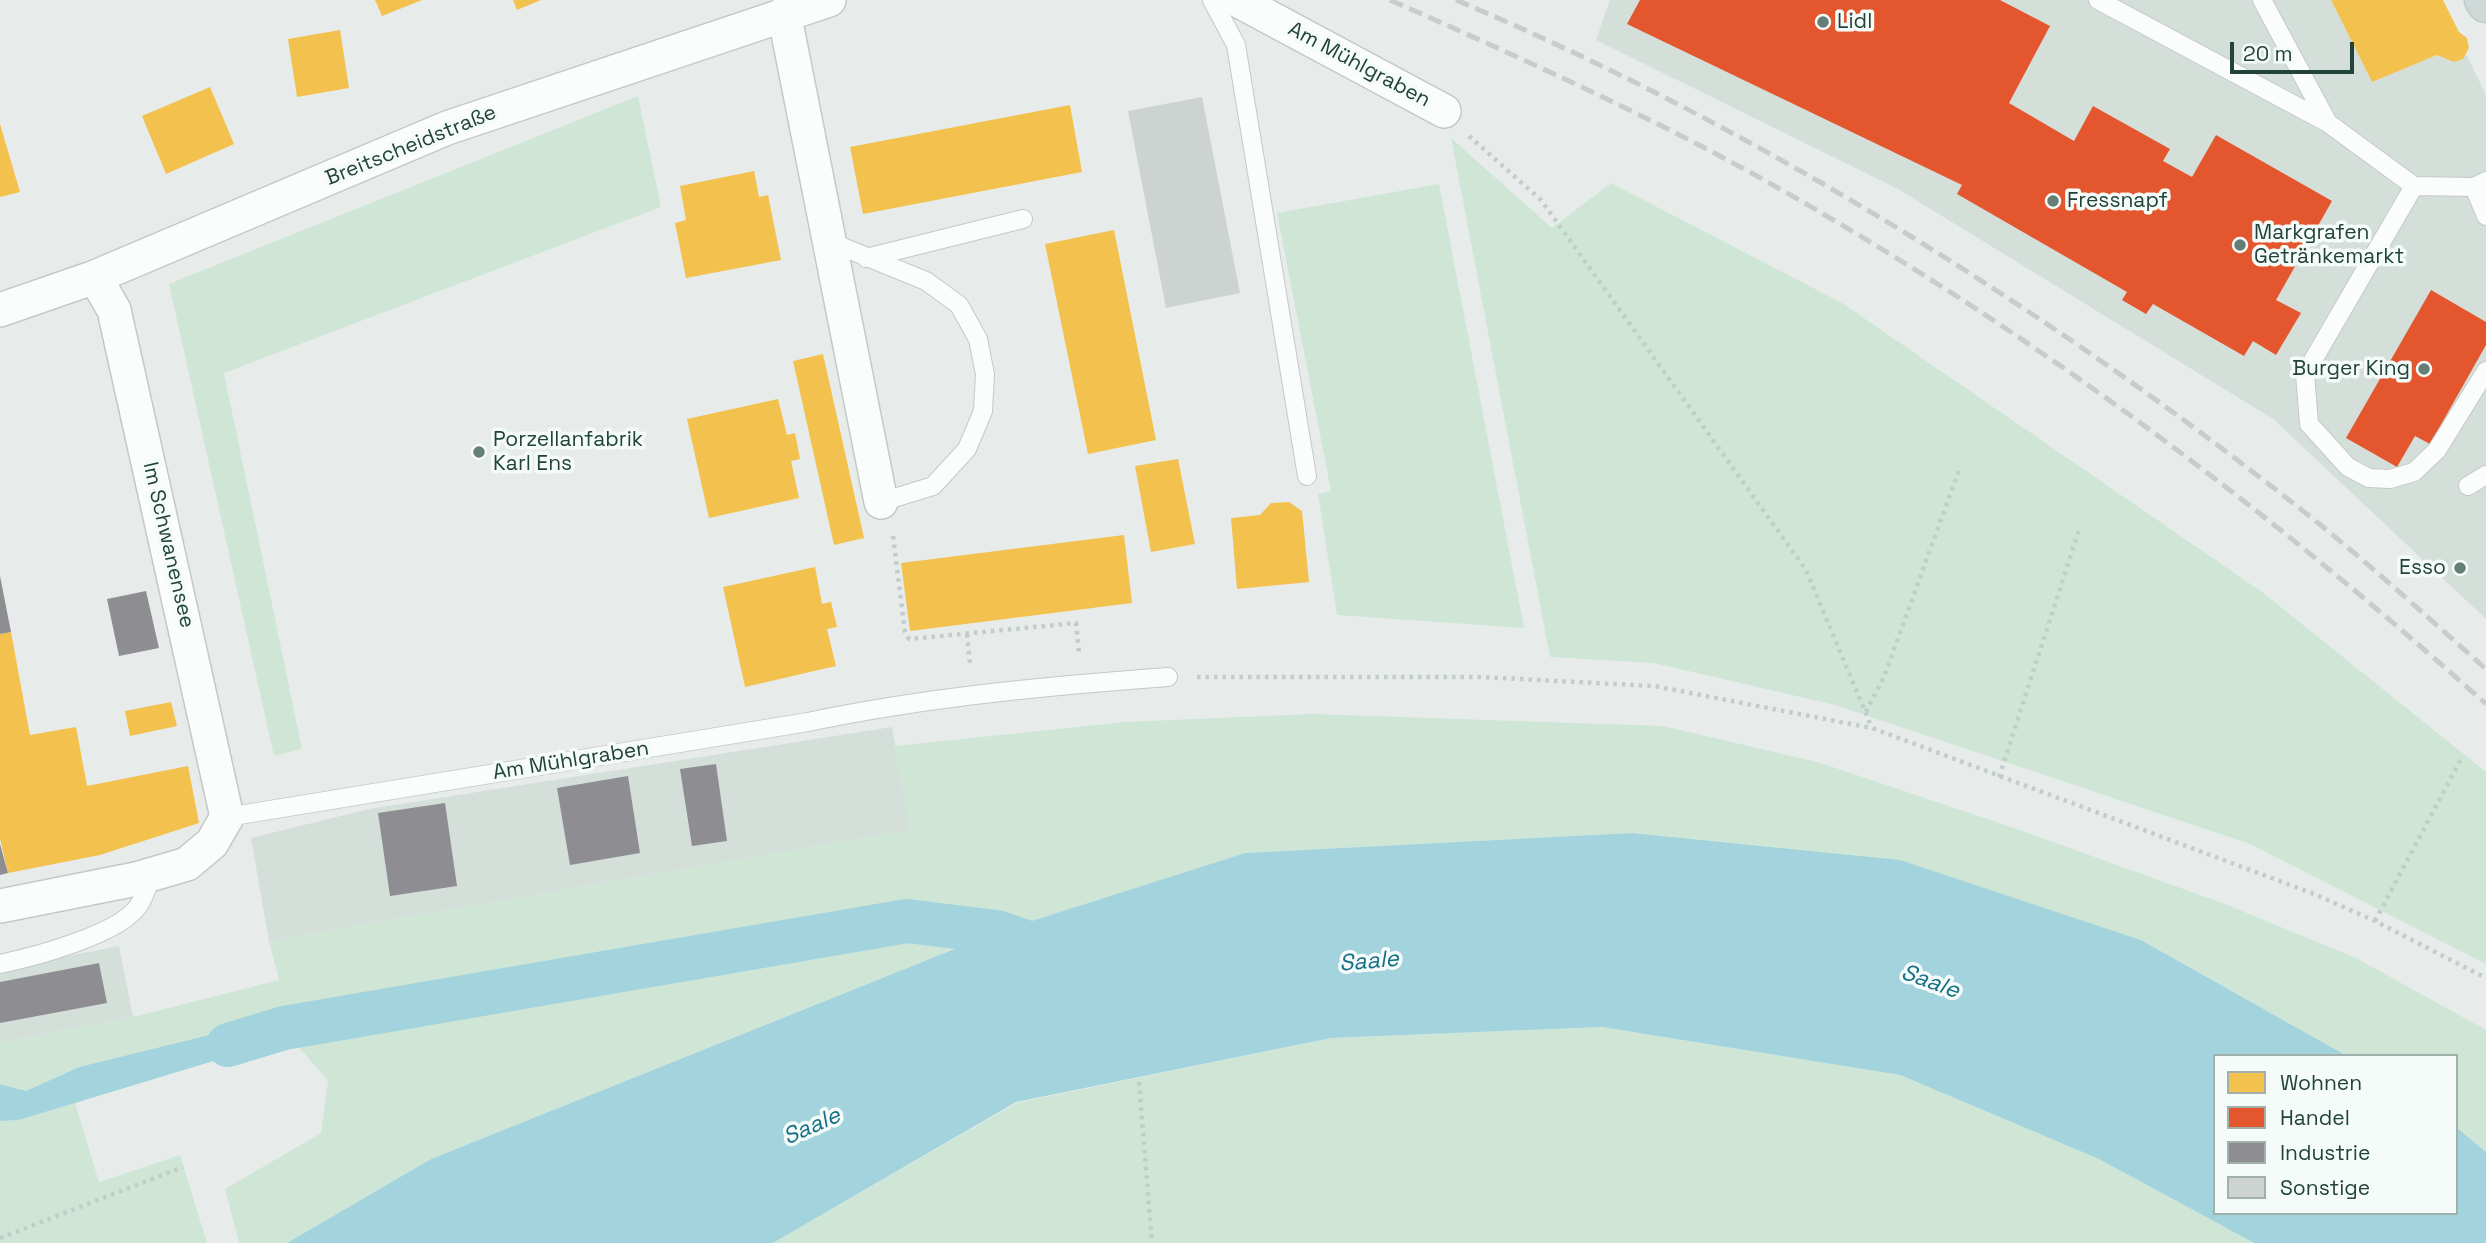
<!DOCTYPE html>
<meta charset="utf-8">
<style>
body{margin:0}
#map{position:relative;width:2486px;height:1243px;overflow:hidden;background:#e7ecea;font-family:"Space Grotesk",sans-serif}
canvas{display:block}
.legend{position:absolute;left:2213px;top:1054px;width:245px;height:161px;box-sizing:border-box;background:#f5fbf8;border:2px solid #a0b1ac;margin:0;padding:9px 12px;list-style:none;font-size:21px;color:#21433b}
.legend li{display:flex;align-items:center;gap:14px;height:35px}
.legend b{width:35px;border:2px solid #a0b1ac}
.scale{position:absolute;left:2230px;top:42px;width:124px;height:32px;box-sizing:border-box;border:4px solid #21433b;border-top:0;padding-left:9px;font-size:21px;line-height:24px;white-space:nowrap;color:#21433b;-webkit-text-stroke:5px #f5fbf8;paint-order:stroke}
</style>
<div id="map">
<canvas width="2486" height="1243"></canvas>
<ul class="legend">
<li><b style="height:19px;background:#f2c14e"></b>Wohnen</li>
<li><b style="height:19px;background:#e4572e"></b>Handel</li>
<li><b style="height:19px;background:#8d8d92"></b>Industrie</li>
<li><b style="height:19px;background:#cdd3d1"></b>Sonstige</li>
</ul>
<div class="scale">20 m</div>
</div>
<script>
const ctx = document.querySelector('canvas').getContext('2d');
ctx.lineJoin = 'round';
function paint(path, color) { ctx.fillStyle = color; ctx.fill(path, 'evenodd'); }
function trace(path, color, width, dash) { ctx.strokeStyle = color; ctx.lineWidth = width; ctx.lineCap = dash ? 'butt' : 'round'; ctx.setLineDash(dash || []); ctx.stroke(path); }
function write(font, color, halo, rows, align = 'center') {
  ctx.font = font + ' "Space Grotesk",sans-serif'; ctx.lineWidth = 7; ctx.setLineDash([]); ctx.textBaseline = 'middle'; ctx.strokeStyle = halo; ctx.fillStyle = color; for (const [text, x, y, turn = 0] of rows) {
    ctx.save(); ctx.translate(x, y); ctx.rotate((+turn || 0) * Math.PI / 180); ctx.textAlign = isNaN(turn) ? turn : align; if (halo) ctx.strokeText(text, 0, 0); ctx.fillText(text, 0, 0); ctx.restore();
  }
}
const built = new Path2D(`
 M1610,0H2331L2372,82L2437,55L2454,62L2463,59L2466,54L2486,95V619L2273,419L1898,189L1596,40Z
 M892,727L910,830L269,941L251,838L369,809Z
 M119,946L133,1017L0,1043V969Z`);
const green = new Path2D(`
 M638,96L661,207L224,373L302,749L274,756L169,284Z
 M1451,138L1552,228L1611,183L1842,303L2262,592L2486,772V964L2250,844L1835,705L1654,663L1550,657Z
 M1439,184L1524,628L1337,615L1318,494L1331,491L1277,213Z
 M1313,714L1663,726L1821,763L2017,829L2225,904L2356,958L2486,1030V1152L2456,1127V1056H2347L2141,940L1631,833L1245,853L997,932L431,1159L287,1243H239L225,1189L321,1133L328,1081L274,1019L79,1067L26,1091L0,1084V1043L133,1017L279,980L269,941L909,830L895,746L1125,722Z
 M1603,1027L1900,1075L2099,1159L2254,1243H773L1016,1103L1331,1038Z
 M75,1103L99,1182L180,1155L207,1243H0V1121L19,1120Z`);
const water = new Path2D(`
 M1631,833L1900,860L2141,940L2347,1056H2215V1213H2456V1127L2486,1152V1243H2254L2099,1159L1900,1075L1602,1027L1331,1038L1016,1102L773,1243H287L431,1159L997,932L1245,853Z
 M274,1019L284,1028L276,1042L19,1120L0,1121V1084L26,1091L79,1067Z`);
const homes = new Path2D(`
 M375,0H422L382,16Z
 M513,0H541L517,10Z
 M2331,0H2443L2459,32L2467,38L2469,48L2463,59L2454,62L2437,55L2372,82Z
 M340,30L349,88L297,97L288,39Z
 M210,87L234,144L166,174L142,116Z
 M1070,105L1082,172L863,214L850,147Z
 M0,124L20,192L0,197Z
 M754,171L759,197L768,195L781,260L686,278L675,223L686,220L680,186Z
 M1114,230L1156,440L1088,454L1045,244Z
 M823,354L864,538L834,545L793,361Z
 M778,399L787,435L795,433L800,459L791,461L799,498L709,518L687,419Z
 M1178,459L1195,544L1151,552L1135,466Z
 M1289,502L1302,511L1309,582L1237,589L1231,518L1260,515L1271,503Z
 M1124,535L1132,603L910,631L901,563Z
 M815,567L822,604L831,602L837,627L827,629L836,666L745,687L723,587Z
 M11,632L30,735L76,727L87,786L188,766L199,823L100,855L8,873L0,839V634Z
 M171,702L177,726L130,736L125,711Z`);
const shops = new Path2D(`
 M1640,0H2000L2050,26L2009,103L2074,141L2093,106L2170,149L2163,161L2192,177L2216,135L2332,201L2276,300L2301,313L2276,355L2253,341L2244,356L2153,304L2146,314L2122,300L2127,292L1957,194L1962,185L1627,24Z
 M2431,290L2486,322V345L2430,444L2415,436L2397,467L2346,438Z`);
const industry = new Path2D(`
 M0,576L11,632L0,634Z
 M146,591L159,648L119,656L107,599Z
 M716,764L727,841L692,846L680,769Z
 M628,776L640,853L570,865L557,788Z
 M445,803L457,886L390,896L378,813Z
 M0,844L8,873L0,875Z
 M99,963L107,1003L0,1023V982Z`);
const canal = new Path2D(`
 M228,1045L284,1028L907,921L997,932L1052,951`);
const building = new Path2D(`
 M1202,97L1240,293L1166,308L1128,111Z`);
const path = new Path2D(`
 M1469,136L1541,200L1806,570L1872,728
 M893,536L905,632L909,639L1076,623L1079,653
 M967,634L970,664
 M1197,677H1481L1654,686L1872,728L2314,894L2375,921L2486,978
 M1866,712L1884,677L1959,470
 M1999,777L2080,527
 M2375,921L2462,757
 M1139,1082L1152,1243
 M0,1238L183,1167`);
const lane = new Path2D(`
 M1212,0L1236,45L1307,476
 M2098,0L2328,123
 M2262,0L2328,123L2414,186L2305,374L2309,424L2348,467L2369,478L2390,479L2414,472L2437,450L2486,371
 M2414,186L2474,187L2486,181
 M2474,187L2486,216
 M828,241L926,281L959,305L978,339L985,374L983,411L967,449L933,486L881,502
 M866,258L1023,219
 M2468,486L2486,475
 M227,817L808,722C927,697 1047,686 1168,677
 M0,964C33,957 121,934 139,905C145,896 148,884 152,874`);
const street = new Path2D(`
 M1237,0L1444,111
 M784,13L881,502
 M0,310L95,277L447,128L829,0
 M0,906L136,879L187,864L212,843L227,817L114,310L95,277`);
const primary = new Path2D(`
 M2484,0L2486,3`);
const rail = new Path2D(`
 M1390,0C1510,53 1630,107 1746,170C2014,318 2258,500 2486,704
 M1456,0C1751,124 2047,309 2298,507C2363,558 2424,614 2486,669`);
const markers = [
 [1823,22,7,"#667e78"],
 [2053,201,7,"#667e78"],
 [2240,245,7,"#667e78"],
 [2424,369,7,"#667e78"],
 [479,452,7,"#667e78"],
 [2460,568,7,"#667e78"]
];
const poiNames = [
 ["Lidl",1837,22],
 ["Fressnapf",2067,201],
 ["Markgrafen",2254,233],
 ["Getränkemarkt",2254,257],
 ["Burger King",2410,369,"right"],
 ["Porzellanfabrik",493,440],
 ["Karl Ens",493,464],
 ["Esso",2446,568,"right"]
];
const streetNames = [
 ["Am Mühlgraben",1359,65,28],
 ["Breitscheidstraße",411,146,-22],
 ["Im Schwanensee",168,545,77],
 ["Am Mühlgraben",571,761,-9]
];
const waterNames = [
 ["Saale",1369,962,-5],
 ["Saale",1930,982,20],
 ["Saale",812,1127,-24]
];
paint(built, '#d4dfda');
paint(green, '#cfe6d7');
paint(water, '#a3d4de');
paint(homes, '#f2c14e');
paint(shops, '#e4572e');
paint(industry, '#8d8d92');
trace(canal, '#a3d4de', 44);
paint(building, '#cdd3d1');
trace(lane, '#c4c9c7', 20);
trace(street, '#c4c9c7', 36);
trace(primary, '#c1cbc9', 41);
trace(path, '#c2ccca', 4.5, [3.5, 5]);
trace(lane, '#fbfcfc', 18);
trace(street, '#fbfcfc', 33);
trace(primary, '#ced8d6', 38);
trace(rail, '#c8cdcb', 5, [14, 7]);
for (const [x, y, r, color] of markers) { const dot = new Path2D(); dot.arc(x, y, r, 0, 2 * Math.PI); ctx.fillStyle = color; ctx.fill(dot); trace(dot, '#f5fbf8', 2.5); }
write('21px', '#21433b', '#f5fbf8', poiNames, 'left');
write('21px', '#21433b', '#f5fbf8', streetNames);
write('italic 23px', '#136f86', '#f5fbf8', waterNames);
</script>
